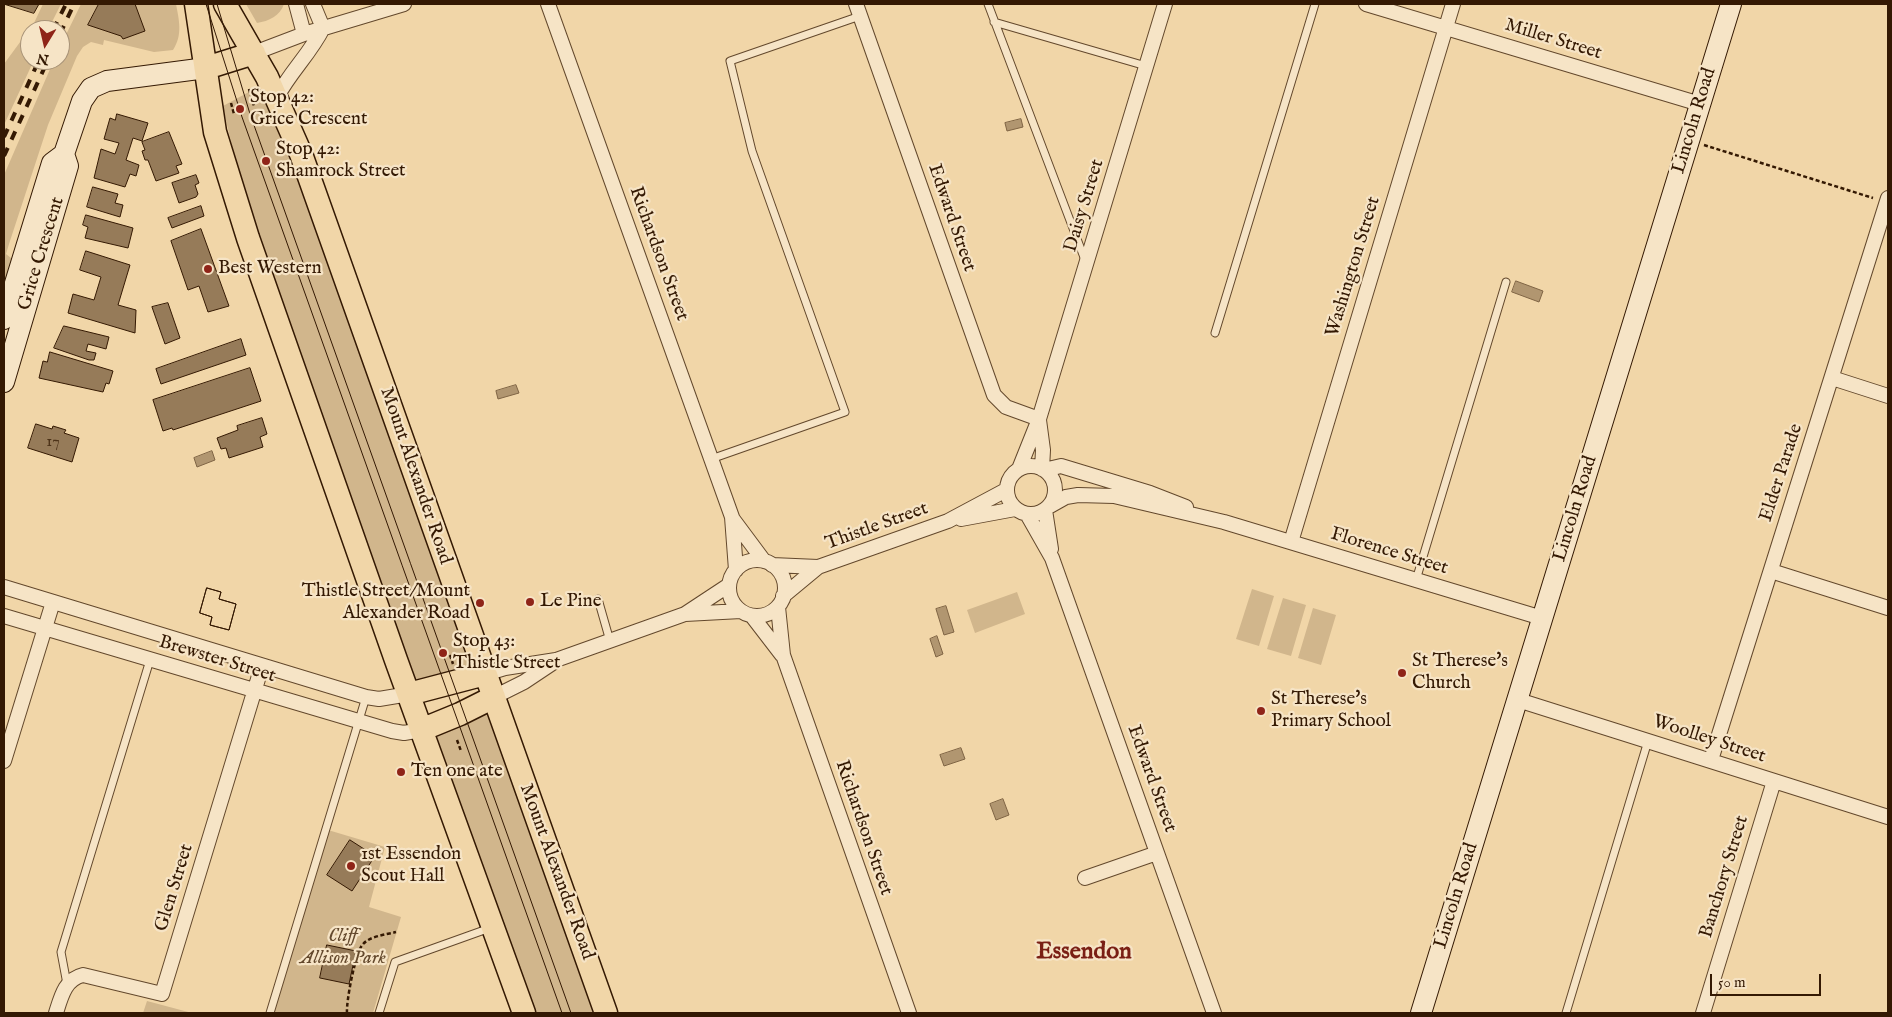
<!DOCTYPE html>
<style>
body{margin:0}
#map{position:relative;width:1892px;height:1017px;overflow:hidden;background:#f1d6a8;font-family:"IM FELL English",serif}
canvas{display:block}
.frame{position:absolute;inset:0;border:5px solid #341903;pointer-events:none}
.north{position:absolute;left:20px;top:20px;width:50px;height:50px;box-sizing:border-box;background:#f6e4c6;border:1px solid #a89378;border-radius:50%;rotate:189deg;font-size:14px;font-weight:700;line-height:20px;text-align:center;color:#341903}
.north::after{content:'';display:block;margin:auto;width:18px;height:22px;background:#8f2418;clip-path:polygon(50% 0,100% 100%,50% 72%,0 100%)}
.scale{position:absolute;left:1710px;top:974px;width:111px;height:22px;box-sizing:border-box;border:2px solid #341903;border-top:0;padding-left:6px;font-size:15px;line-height:18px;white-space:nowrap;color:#341903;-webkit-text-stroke:4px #f6e4c6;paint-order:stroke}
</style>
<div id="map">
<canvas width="1892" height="1017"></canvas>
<div class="frame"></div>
<div class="north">N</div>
<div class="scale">50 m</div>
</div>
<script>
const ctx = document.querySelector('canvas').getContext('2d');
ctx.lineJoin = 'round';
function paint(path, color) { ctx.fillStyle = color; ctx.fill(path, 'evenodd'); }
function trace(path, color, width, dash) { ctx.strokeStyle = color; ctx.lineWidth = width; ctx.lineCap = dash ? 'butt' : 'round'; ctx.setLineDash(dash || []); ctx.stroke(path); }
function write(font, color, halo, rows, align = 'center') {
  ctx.font = font + ' "IM FELL English",serif'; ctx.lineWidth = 4.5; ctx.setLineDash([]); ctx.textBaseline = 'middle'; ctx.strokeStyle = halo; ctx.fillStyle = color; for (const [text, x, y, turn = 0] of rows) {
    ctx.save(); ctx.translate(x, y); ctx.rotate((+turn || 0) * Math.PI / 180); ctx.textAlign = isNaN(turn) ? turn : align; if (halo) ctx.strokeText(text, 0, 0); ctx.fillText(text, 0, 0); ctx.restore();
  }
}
const green = new Path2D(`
 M43,4H61L48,30H30V60H34L4,125V64L34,23Z
 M81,4H176C179,20 183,35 173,50L154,52L104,40L103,45L91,42L83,47L77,56L48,125L9,244L6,254L16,262L10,283L4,277V175L54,60H60V47Z
 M246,4H284C280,16 269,21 257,23Z
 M260,86L282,129L475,667L414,683L257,245C249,198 232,154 223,106Z
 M1252,589L1274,596L1259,646L1236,639Z
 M1017,592L1025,614L975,633L967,610Z
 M1283,598L1306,605L1291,656L1267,649Z
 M1313,608L1336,615L1321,665L1298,658Z
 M490,708L598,1013H535L434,734Z
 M328,830L385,847L369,907L401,917L373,1013H274Z
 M147,1001L192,1013H143Z`);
const water = new Path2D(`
 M1021,119L1023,127L1007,131L1005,123Z
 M1516,281L1543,291L1539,302L1512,292Z
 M516,385L519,393L498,399L496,391Z
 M212,451L215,460L197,467L194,458Z
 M946,606L954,632L944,635L936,609Z
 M937,636L943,654L936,657L930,639Z
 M961,748L965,759L944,766L940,755Z
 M1003,799L1009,815L996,820L990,804Z`);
const building = new Path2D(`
 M4,4H39L34,13Z
 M99,4H135L145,31L123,39L121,36L88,25Z
 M117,114L148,123L142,141L133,138L126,160L139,165L136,176L130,174L125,187L94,178L101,149L115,154L119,143L104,139L110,118L115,120Z
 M169,132L182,164L176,166L179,173L156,181L148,160H145L142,151L145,150L142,142Z
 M196,175L199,183L195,185L198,194L196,197L179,203L172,183Z
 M93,187L118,194L115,203L123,205L120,217L87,207Z
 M201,206L204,216L172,228L168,218Z
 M86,215L133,228L128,248L85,238L88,227L83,225Z
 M201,229L229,306L208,312L199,286L188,290L171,241Z
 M86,251L130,265L118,305L136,310L135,333L68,313L73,294L94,300L101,277L80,270Z
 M168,303L180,338L165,344L152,307Z
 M64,326L109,337L106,349L88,344L86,351L96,353L94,360H89L54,348Z
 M241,339L246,355L161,384L156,369Z
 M50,352L113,371L109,384L106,383L103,392L39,378L43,361L47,362Z
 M250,368L261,401L173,430L172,428L163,431L153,400Z
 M262,418L267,434L260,437L263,447L229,458L226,448L221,449L217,438L238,430L237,426Z
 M36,424L52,429L53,426L66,430L64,433L79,438L72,462L28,448Z
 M207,588L221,592L219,599L236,604L229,630L210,625L212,617L200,613Z
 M207,588L221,592L219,599L236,604L229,630L210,625L212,617L200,613Z
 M350,840L375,856L352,891L327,875Z
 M327,945L356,951L349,984L320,978Z`);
const path = new Path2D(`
 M249,89L254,106
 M231,103L234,114
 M1704,145L1873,198
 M450,655L453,664
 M457,740L461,751
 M347,1013C346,1002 355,956 361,947C367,936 385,935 396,932`);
const lane = new Path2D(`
 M988,4L1085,260
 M994,22L1146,66
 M1215,333L1315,4
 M711,459L845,412L752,151L730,61L860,16
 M1416,580L1506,282
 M598,599L610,641
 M67,984L61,952L150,660
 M270,1013L366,697
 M379,1013L395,962L490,928
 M1566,1013L1648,741`);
const street = new Path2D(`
 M296,4L304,34
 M313,4L323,28
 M548,4L732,517L736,570
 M856,4L994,395L1006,407L1039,419
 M1366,4L1700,104
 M254,53L304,34L404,4
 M277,97C290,72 310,54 323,28
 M1832,378L1888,396
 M1039,420L1043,450L1042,469
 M1007 490a24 24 0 1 1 48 0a24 24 0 1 1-48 0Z
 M1019,469L1039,419L1165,4
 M1044,470L1061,466L1150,493L1186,507
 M1050,506L1066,497L1078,495L1114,496L1224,522L1542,618
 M1045,510L1051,549
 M1027,514L1052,558L1214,1013
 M732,518L764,561
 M961,519L1015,509
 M1291,542L1453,4
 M729 588a28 28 0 1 1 56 0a28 28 0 1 1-56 0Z
 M772,565L818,567L948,521L1006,490
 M1771,571L1888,608
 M4,587L366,697L379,699L409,694
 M783,596L818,567
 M778,607L783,655L909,1013
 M685,614L741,611
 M4,616L392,731L404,733L421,730
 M752,616L782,655
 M485,674L505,668L556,660L685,614L729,585
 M494,697L524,682L554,662
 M1518,700L1888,817
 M1711,760L1888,198
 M4,761L53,602
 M1085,878L1157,853
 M56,1013C61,997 65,979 83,975L162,994L262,666
 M1703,1013L1774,781`);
const secondary = new Path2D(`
 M4,319L52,163L64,154L82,101L91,88L107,81L206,68
 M4,382L68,166L64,154
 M1421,1013L1731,4`);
const primary = new Path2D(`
 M196,4L215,132L248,238L396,660L524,1013
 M225,4L267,77L301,154L606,1013
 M206,68L254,53
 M409,694L485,674
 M421,730L460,714L494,697`);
const tram = new Path2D(`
 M206,4L242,117L562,1013
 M217,4L250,114L571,1013`);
const rail = new Path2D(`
 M53,30L66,4
 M60,34L74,4
 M4,137L39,60
 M4,156L48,60`);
const markers = [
 [240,109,5,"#8f2418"],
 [266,161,5,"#8f2418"],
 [208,269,5,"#8f2418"],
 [530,602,5,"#8f2418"],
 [480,603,5,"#8f2418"],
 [443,653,5,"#8f2418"],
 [1402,673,5,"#8f2418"],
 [1261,711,5,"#8f2418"],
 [401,772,5,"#8f2418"],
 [351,866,5,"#8f2418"]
];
const numberNames = [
 ["17",53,443]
];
const streetNames = [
 ["Miller Street",1553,40,17],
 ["Lincoln Road",1695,121,-73],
 ["Daisy Street",1085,206,-73],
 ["Edward Street",951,218,71],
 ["Grice Crescent",42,254,-73],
 ["Richardson Street",658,254,70],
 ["Washington Street",1354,267,-73],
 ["Elder Parade",1782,473,-72],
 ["Mount Alexander Road",415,476,71],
 ["Lincoln Road",1576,509,-73],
 ["Thistle Street",877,527,-20],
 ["Florence Street",1389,552,17],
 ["Brewster Street",217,660,17],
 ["Woolley Street",1709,740,18],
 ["Edward Street",1151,779,70],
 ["Richardson Street",863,828,71],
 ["Mount Alexander Road",556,872,70],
 ["Banchory Street",1725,877,-73],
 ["Glen Street",175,888,-73],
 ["Lincoln Road",1457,896,-73]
];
const poiNames = [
 ["Stop 42:",250,98],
 ["Grice Crescent",250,120],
 ["Stop 42:",276,150],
 ["Shamrock Street",276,172],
 ["Best Western",218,269],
 ["Thistle Street/Mount",470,592,"right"],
 ["Alexander Road",470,614,"right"],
 ["Le Pine",540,602],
 ["Stop 43:",453,642],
 ["Thistle Street",453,664],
 ["St Therese's",1412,662],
 ["Church",1412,684],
 ["St Therese's",1271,700],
 ["Primary School",1271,722],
 ["Ten one ate",411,772],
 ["1st Essendon",361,855],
 ["Scout Hall",361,877]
];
const parkNames = [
 ["Cliff",343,937],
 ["Allison Park",343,959]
];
const districtNames = [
 ["Essendon",1084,953]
];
paint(green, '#d1b68c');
paint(water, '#b19670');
trace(water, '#7f6444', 1);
paint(building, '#967b59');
trace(building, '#341903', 1);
trace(lane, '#63482c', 9);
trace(street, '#63482c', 16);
trace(secondary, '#341903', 22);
trace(primary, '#341903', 25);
trace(path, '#341903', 2.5, [4, 2.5]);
trace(lane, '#f6e4c6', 7);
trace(street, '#f6e4c6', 14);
trace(secondary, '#f6e4c6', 20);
trace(primary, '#f1d6a8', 22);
trace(tram, '#341903', 1);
trace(rail, '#341903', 4, [9, 9]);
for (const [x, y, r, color] of markers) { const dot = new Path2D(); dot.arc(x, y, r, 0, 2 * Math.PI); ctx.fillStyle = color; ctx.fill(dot); trace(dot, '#f6e4c6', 2); }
write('16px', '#4c3218', null, numberNames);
write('19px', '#341903', '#f6e4c6', streetNames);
write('19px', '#341903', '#f6e4c6', poiNames, 'left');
write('italic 19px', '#63482c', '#f6e4c6', parkNames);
write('bold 24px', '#7a1f14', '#f6e4c6', districtNames);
</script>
